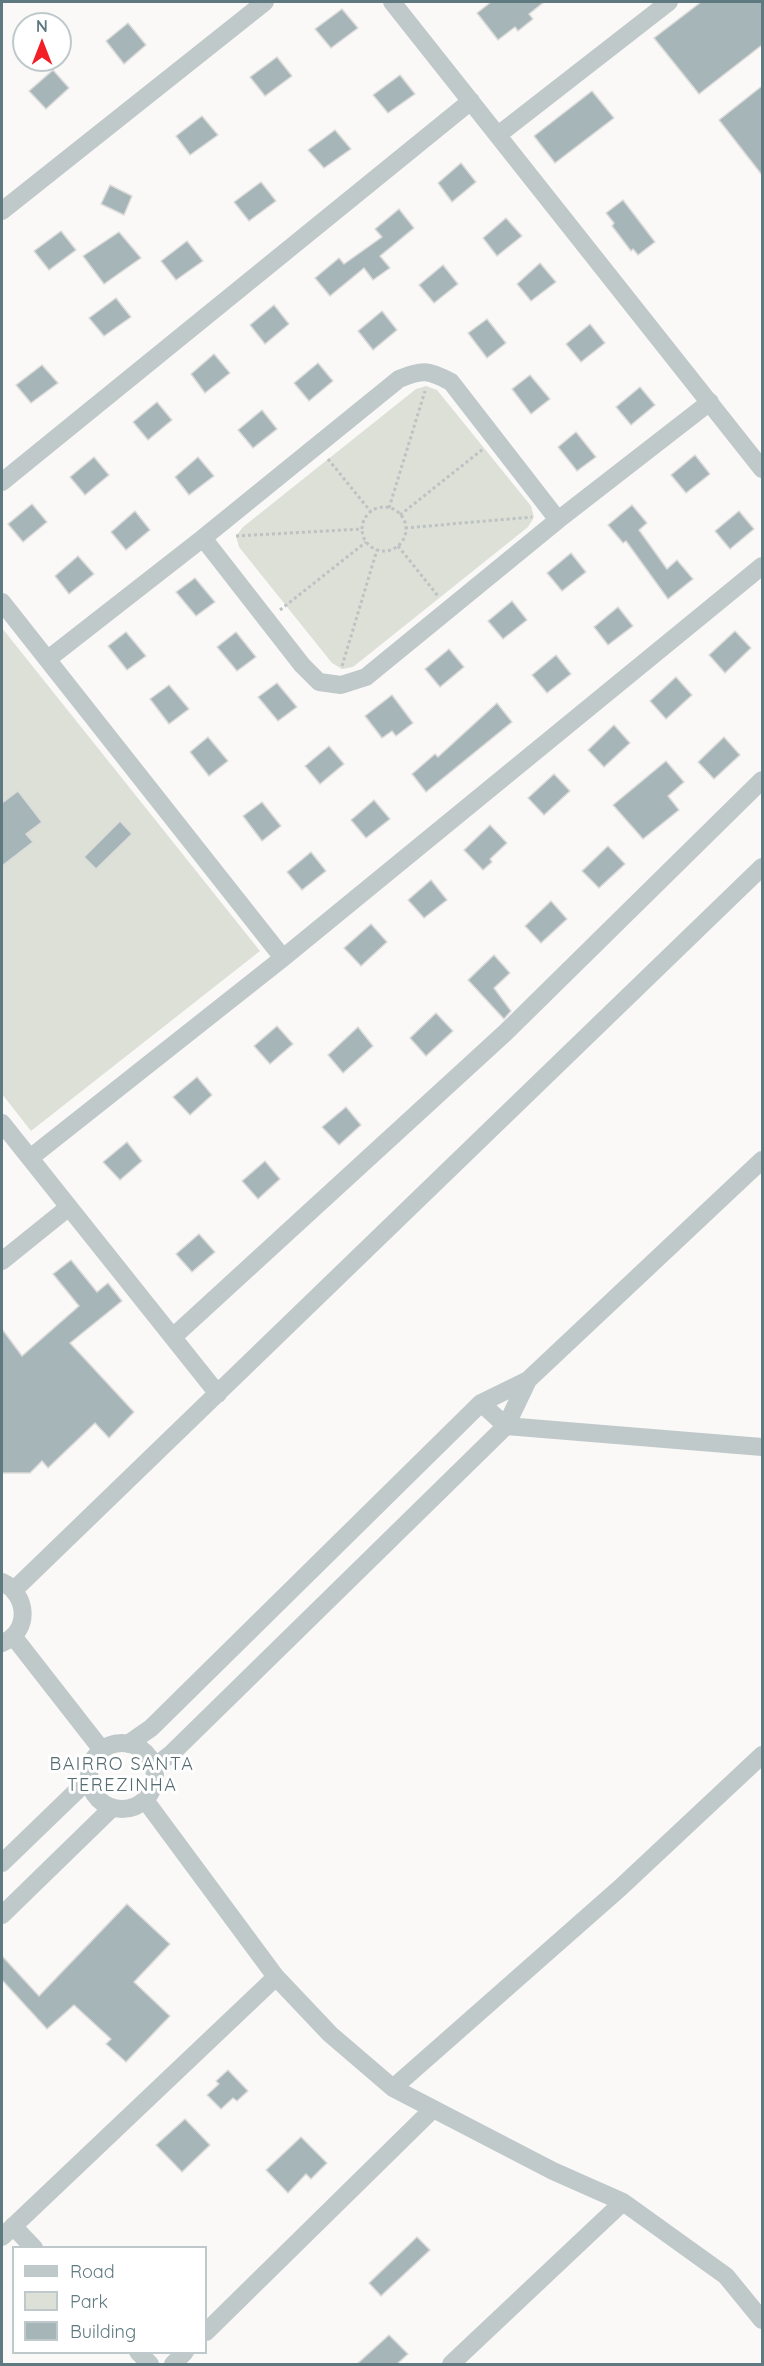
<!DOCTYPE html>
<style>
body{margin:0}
#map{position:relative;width:764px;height:2366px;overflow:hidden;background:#faf9f8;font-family:Quicksand,sans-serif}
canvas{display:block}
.frame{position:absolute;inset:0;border:3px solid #5e797f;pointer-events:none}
.legend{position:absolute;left:12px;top:2246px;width:195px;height:108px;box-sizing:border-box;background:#fff;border:2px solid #bfc9cc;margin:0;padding:8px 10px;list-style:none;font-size:18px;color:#5e797f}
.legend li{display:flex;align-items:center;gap:12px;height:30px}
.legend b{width:30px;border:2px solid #bfc9cc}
.north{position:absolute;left:12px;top:12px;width:60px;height:60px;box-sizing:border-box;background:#fff;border:2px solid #bfc9cc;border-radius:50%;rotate:0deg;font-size:16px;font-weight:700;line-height:24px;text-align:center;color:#5e797f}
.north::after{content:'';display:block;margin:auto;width:21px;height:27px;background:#f31f26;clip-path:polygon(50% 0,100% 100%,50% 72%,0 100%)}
</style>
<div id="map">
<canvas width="764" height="2366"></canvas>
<div class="frame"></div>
<ul class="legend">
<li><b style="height:8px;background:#c0c9ca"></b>Road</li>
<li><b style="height:16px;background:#dce0d6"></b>Park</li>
<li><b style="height:16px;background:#a6b6b8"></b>Building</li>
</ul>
<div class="north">N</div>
</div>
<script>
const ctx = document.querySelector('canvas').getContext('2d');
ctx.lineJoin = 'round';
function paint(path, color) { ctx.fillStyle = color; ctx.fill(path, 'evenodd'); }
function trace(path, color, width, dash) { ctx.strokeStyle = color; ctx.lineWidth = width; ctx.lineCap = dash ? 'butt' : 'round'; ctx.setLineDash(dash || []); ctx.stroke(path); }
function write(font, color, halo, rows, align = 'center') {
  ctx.font = font + ' Quicksand,sans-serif'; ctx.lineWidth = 6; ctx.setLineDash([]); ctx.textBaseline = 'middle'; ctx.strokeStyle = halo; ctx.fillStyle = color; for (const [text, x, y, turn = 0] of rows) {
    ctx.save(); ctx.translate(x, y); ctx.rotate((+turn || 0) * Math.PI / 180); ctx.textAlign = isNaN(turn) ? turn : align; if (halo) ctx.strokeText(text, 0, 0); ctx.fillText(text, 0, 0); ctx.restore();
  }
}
const green = new Path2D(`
 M426,386L437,390L531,506L534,517L528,527L353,667L342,669L332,663L239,547L236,536L243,527L416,389Z
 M2,628L260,951L31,1131L2,1094Z`);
const building = new Path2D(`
 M491,2H544L529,14L533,19L518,31L515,27L498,40L477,13Z
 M701,2H762V45L699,94L654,38Z
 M342,9L358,28L331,48L315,29Z
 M128,23L146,45L124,64L106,41Z
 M277,57L292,76L265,96L250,77Z
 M53,70L69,88L46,109L29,91Z
 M400,75L415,94L388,113L373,95Z
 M762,86V175L719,120Z
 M592,91L614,118L555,163L534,136Z
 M202,116L218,135L190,155L176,136Z
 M335,130L351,149L324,168L308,150Z
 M461,163L476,182L452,202L438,183Z
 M261,182L276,201L249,221L234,202Z
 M110,185L132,196L124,215L101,204Z
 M623,200L655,242L638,255L633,249L631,251L612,226L614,223L606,213Z
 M399,209L414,228L380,256L390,268L373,280L364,268L330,296L315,278L339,258L344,264L382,237L375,229Z
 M506,218L522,236L497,256L483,238Z
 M61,231L76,250L49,270L34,251Z
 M119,232L141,258L104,284L83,256Z
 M187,241L203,261L176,280L161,261Z
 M540,263L556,282L531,301L517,284Z
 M443,265L458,284L434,303L419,285Z
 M116,298L131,317L104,336L89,318Z
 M274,305L289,324L265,344L250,325Z
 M382,311L397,330L373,350L358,331Z
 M487,319L506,343L487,358L468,333Z
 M590,324L605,343L581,362L566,344Z
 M214,354L230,373L205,393L191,374Z
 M318,363L333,381L309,401L294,383Z
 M42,365L58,383L31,403L16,385Z
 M530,375L550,399L531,414L512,389Z
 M640,387L655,405L631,425L616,407Z
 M157,402L172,420L148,440L133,422Z
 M262,410L277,429L253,448L238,430Z
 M576,432L596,457L577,471L558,447Z
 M695,455L710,474L686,493L671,475Z
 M94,457L109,475L85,495L70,477Z
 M198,457L214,476L189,495L175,477Z
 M32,504L47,522L23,542L8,524Z
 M632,505L647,523L639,530L667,569L677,560L693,579L668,599L626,541L623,543L608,525Z
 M135,511L150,530L126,550L111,532Z
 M739,511L754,529L730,549L715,531Z
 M571,553L586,572L562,591L547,573Z
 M78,556L94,574L69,594L55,576Z
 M195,578L215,602L196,616L176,592Z
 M512,601L527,620L503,639L488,621Z
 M618,607L633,626L608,645L594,627Z
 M735,631L751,648L725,673L709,655Z
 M126,632L146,656L127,670L108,646Z
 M236,632L256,657L237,671L217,647Z
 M449,649L464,667L440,687L425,669Z
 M556,655L571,674L547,693L532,675Z
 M676,677L692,695L666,719L650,701Z
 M277,683L297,707L278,721L258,697Z
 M169,685L189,709L169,724L150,699Z
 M392,695L413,723L396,736L392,731L382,738L365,716Z
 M497,703L512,722L426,792L412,774L435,754L438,757Z
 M614,725L630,743L604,767L588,750Z
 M208,737L228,761L209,776L190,752Z
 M724,737L740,755L714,779L698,762Z
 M329,746L344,764L320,784L305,766Z
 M666,761L684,782L668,796L679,810L643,839L613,805Z
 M554,774L570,791L544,815L528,798Z
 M18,791L42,822L26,834L33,842L2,866V803Z
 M374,800L390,819L366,838L351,820Z
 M262,802L281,826L262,841L243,816Z
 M120,821L132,834L96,869L84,857Z
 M490,825L507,843L490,859L492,862L483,870L464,850Z
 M608,846L625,864L599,888L582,871Z
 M311,852L326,871L302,890L287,872Z
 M431,880L447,900L424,918L408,900Z
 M551,901L567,919L541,943L525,926Z
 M371,924L387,942L361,966L344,948Z
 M494,955L510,973L494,988L511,1011L504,1019L468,980Z
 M436,1013L453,1031L426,1056L410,1038Z
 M277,1026L293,1044L270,1064L254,1046Z
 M358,1027L373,1046L343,1073L328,1055Z
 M197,1077L212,1095L190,1115L173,1097Z
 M346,1107L361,1125L339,1145L322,1127Z
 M127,1142L142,1161L120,1180L103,1162Z
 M265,1161L280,1179L258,1199L242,1181Z
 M199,1234L215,1252L192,1272L176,1254Z
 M71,1260L97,1292L108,1283L122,1301L70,1343L134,1412L109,1438L95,1423L48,1468L42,1461L30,1473H2V1329L22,1356L79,1306L53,1274Z
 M127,1904L170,1944L134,1982L170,2016L126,2062L106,2044L111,2039L74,2005L47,2029L2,1980V1956L39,1996Z
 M228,2070L248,2091L237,2101L233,2098L221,2109L207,2095L219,2084L216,2081Z
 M185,2119L210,2145L182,2172L156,2145Z
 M301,2137L327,2163L311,2179L306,2174L288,2193L266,2170Z
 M417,2237L430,2250L381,2296L369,2283Z
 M389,2335L408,2354L397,2364H357Z`);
const path = new Path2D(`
 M328,459L371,512
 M362 529a22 22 0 1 1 44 0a22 22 0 1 1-44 0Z
 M389,508L425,391
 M400,515L483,449
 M405,528L532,517
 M236,536L362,529
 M398,546L438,596
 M280,610L366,542
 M342,666L377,550`);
const minor = new Path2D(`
 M392,2L762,469
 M498,135L669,2
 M2,211L265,2
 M2,482L471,101
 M203,538L399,379C422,369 429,370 451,382L558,520
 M2,602L283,958
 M48,659L203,538L302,665L319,682L341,685L366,677L558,520L710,402
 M2,1123L218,1394
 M30,1158L283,958L762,566
 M2,1261L69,1207
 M173,1337L506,1032L762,780
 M481,1403L506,1426L762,1447
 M2,1582C28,1594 31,1632 2,1643
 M14,1590L762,867
 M13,1636L102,1750
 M89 1776a33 33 0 1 1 66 0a33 33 0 1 1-66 0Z
 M128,1744L151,1728L481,1403L528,1380L762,1160
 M154,1767L172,1753L506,1426L528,1380
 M145,1800L276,1977L330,2034L393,2088L553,2171L623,2202L726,2276L762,2320
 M2,1863L89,1779
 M2,1915L112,1808
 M393,2088L620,1888L762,1755
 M13,2226L34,2248
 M2,2237L276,1977
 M206,2332L433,2109
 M138,2352L150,2364
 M173,2364L185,2352
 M451,2364L623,2202`);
const neighbourhoodNames = [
 ["BAIRRO SANTA",122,1765],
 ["TEREZINHA",122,1786]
];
paint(green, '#dce0d6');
paint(building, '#a6b6b8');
trace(building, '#dcdbda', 1.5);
trace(path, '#bdc2c4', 3, [3, 3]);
trace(minor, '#c0c9ca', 18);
ctx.letterSpacing = '1.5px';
write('18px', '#556b70', '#fff', neighbourhoodNames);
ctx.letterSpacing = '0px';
</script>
